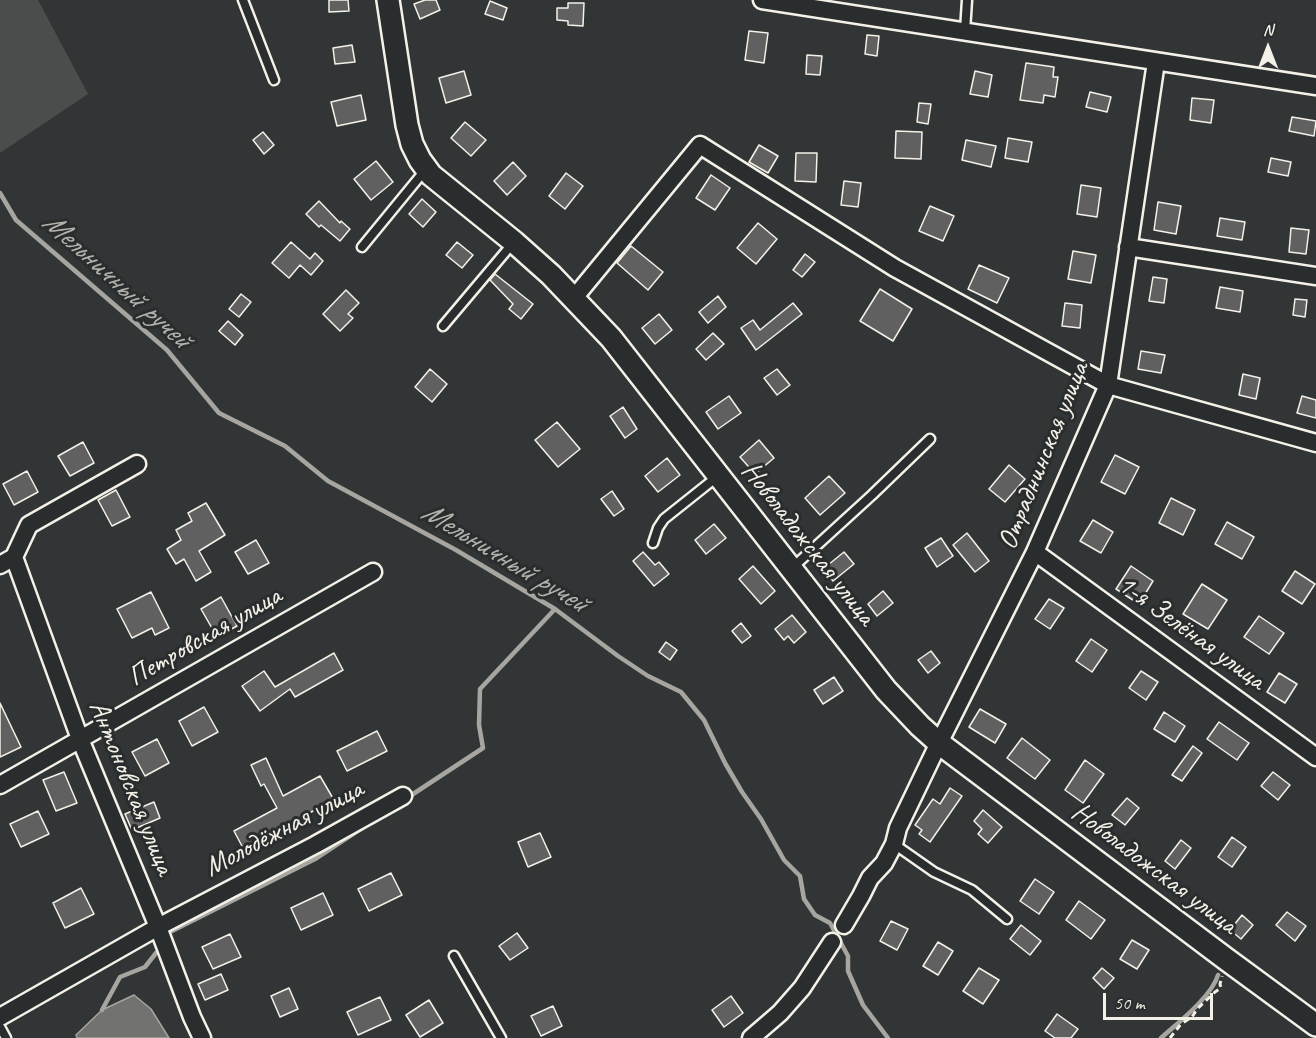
<!DOCTYPE html>
<meta charset="utf-8">
<style>
body{margin:0}
#map{position:relative;width:1316px;height:1038px;overflow:hidden;background:#323535;font-family:Caveat,sans-serif}
canvas{display:block}
.north{position:absolute;left:1238px;top:18px;width:60px;height:60px;-webkit-text-stroke:4px #2a2d2e;paint-order:stroke;rotate:0deg;font-size:16px;font-weight:700;line-height:24px;text-align:center;color:#f4f1e8}
.north::after{content:'';display:block;margin:auto;width:21px;height:27px;background:#f4f1e8;clip-path:polygon(50% 0,100% 100%,50% 72%,0 100%)}
.scale{position:absolute;left:1103px;top:993px;width:110px;height:27px;box-sizing:border-box;border:3px solid #f4f1e8;border-top:0;padding-left:8px;font-size:18px;line-height:21px;white-space:nowrap;color:#f4f1e8;-webkit-text-stroke:4px #2a2d2e;paint-order:stroke}
</style>
<div id="map">
<canvas width="1316" height="1038"></canvas>
<div class="north">N</div>
<div class="scale">50 m</div>
</div>
<script>
const ctx = document.querySelector('canvas').getContext('2d');
ctx.lineJoin = 'round';
function paint(path, color) { ctx.fillStyle = color; ctx.fill(path, 'evenodd'); }
function trace(path, color, width, dash) { ctx.strokeStyle = color; ctx.lineWidth = width; ctx.lineCap = dash ? 'butt' : 'round'; ctx.setLineDash(dash || []); ctx.stroke(path); }
function write(font, color, halo, rows, align = 'center') {
  ctx.font = font + ' Caveat,sans-serif'; ctx.lineWidth = 6; ctx.setLineDash([]); ctx.textBaseline = 'middle'; ctx.strokeStyle = halo; ctx.fillStyle = color; for (const [text, x, y, turn = 0] of rows) {
    ctx.save(); ctx.translate(x, y); ctx.rotate((+turn || 0) * Math.PI / 180); ctx.textAlign = isNaN(turn) ? turn : align; if (halo) ctx.strokeText(text, 0, 0); ctx.fillText(text, 0, 0); ctx.restore();
  }
}
const green = new Path2D(`
 M0,0H38L88,94L0,153Z`);
const water = new Path2D(`
 M134,995L151,1009L169,1038H77L76,1035L102,1010Z`);
const stream = new Path2D(`
 M0,193L16,220L167,350L219,413L285,446L328,481L456,550L555,609L618,656L648,676L681,692L704,720L725,763L742,792L761,819L784,860L800,876L804,899L815,915L830,923L848,956V971L863,1005L888,1038
 M407,798L483,748L479,725L480,689L555,609
 M172,931L315,859L362,828
 M102,1010L120,977L145,967L156,953
 M1161,1038C1179,1022 1212,996 1218,975`);
const building = new Path2D(`
 M329,0H348L349,11L329,12Z
 M425,0H436L440,10L420,19L414,4Z
 M490,1L507,8L503,20L485,14Z
 M568,3H584L583,26L568,25V21L557,20V8H568Z
 M749,31L768,33L764,63L745,60Z
 M867,35L879,36L877,56L865,54Z
 M352,45L355,62L335,64L333,48Z
 M807,55L822,56L820,75L806,74Z
 M1026,63L1054,67L1053,77H1058L1055,97L1044,95L1043,103L1020,100Z
 M464,71L471,95L446,103L439,78Z
 M975,71L992,75L988,97L970,94Z
 M1090,92L1111,97L1107,112L1086,107Z
 M361,95L366,120L337,126L331,102Z
 M1192,98L1214,100L1211,123L1190,120Z
 M919,103L931,104L928,124L917,122Z
 M1292,117L1316,121L1314,136L1289,131Z
 M465,122L486,140L471,156L451,138Z
 M896,131L922,132L921,159L895,158Z
 M263,132L274,145L264,154L253,140Z
 M1008,138L1032,142L1028,162L1005,158Z
 M966,140L996,146L991,167L962,160Z
 M759,145L778,156L768,173L749,162Z
 M796,153H817L816,182L795,181Z
 M1271,158L1291,162L1288,176L1268,172Z
 M376,161L393,182L371,200L354,179Z
 M513,162L526,176L507,195L494,181Z
 M566,173L583,186L565,209L549,196Z
 M711,175L730,188L715,210L696,198Z
 M844,181L861,183L858,207L841,205Z
 M1081,185L1101,188L1097,217L1077,214Z
 M422,199L436,212L423,227L409,214Z
 M319,201L340,223L341,221L350,229L340,241L321,225L319,227L306,214Z
 M1158,202L1181,206L1176,234L1154,230Z
 M930,206L954,216L943,241L919,231Z
 M1220,218L1245,222L1242,240L1217,236Z
 M758,223L777,239L756,264L737,248Z
 M1291,228L1309,230L1306,254L1289,252Z
 M291,242L310,259L315,253L323,261L311,275L300,265L289,278L272,263Z
 M457,242L473,255L462,268L446,255Z
 M631,246L663,272L648,290L617,263Z
 M1073,251L1096,255L1091,283L1068,279Z
 M805,254L815,262L802,277L793,270Z
 M979,265L1009,278L997,303L968,289Z
 M495,274L533,304L521,319L509,309L513,304L490,280Z
 M1153,277L1167,279L1164,303L1149,301Z
 M1220,287L1243,291L1240,312L1216,308Z
 M880,289L912,309L893,341L860,321Z
 M346,290L359,303L348,314L353,318L340,331L323,314Z
 M241,294L251,302L239,317L229,309Z
 M718,296L726,307L708,323L699,312Z
 M1295,299L1307,300L1305,317L1293,315Z
 M793,303L802,314L756,350L741,328L753,320L760,330Z
 M1065,303L1082,305L1080,328L1062,326Z
 M659,314L672,330L655,344L642,328Z
 M228,321L243,335L235,345L219,331Z
 M713,333L724,344L706,360L696,349Z
 M1141,351L1165,355L1161,373L1138,369Z
 M430,369L447,384L432,402L415,387Z
 M777,369L790,385L777,395L764,378Z
 M1243,374L1260,378L1256,399L1239,395Z
 M729,396L741,413L718,429L706,412Z
 M1302,396L1316,400V418L1297,413Z
 M623,407L637,429L625,438L610,416Z
 M557,422L580,449L558,467L535,440Z
 M759,440L774,458L755,474L740,457Z
 M83,442L94,463L70,476L58,456Z
 M1115,455L1139,467L1125,494L1101,482Z
 M667,458L680,475L658,492L645,476Z
 M1009,465L1025,479L1005,502L989,489Z
 M27,471L38,492L14,505L3,484Z
 M829,476L845,493L820,515L805,498Z
 M116,490L130,517L112,526L98,500Z
 M612,491L624,509L614,516L601,499Z
 M1171,498L1195,510L1183,535L1159,523Z
 M206,503L225,535L199,551L211,572L196,581L184,559L176,564L167,549L181,540L176,530L192,521L188,513Z
 M1093,520L1113,532L1101,553L1080,541Z
 M1227,522L1254,537L1242,559L1215,544Z
 M714,524L726,538L706,554L695,540Z
 M967,533L989,561L975,572L953,545Z
 M941,538L953,556L937,567L925,548Z
 M256,540L269,563L248,574L235,552Z
 M643,552L655,565L659,562L669,574L654,586L633,561Z
 M844,552L854,564L833,581L823,569Z
 M753,566L775,591L761,604L739,579Z
 M1131,566L1153,581L1139,604L1116,589Z
 M1295,571L1315,584L1302,604L1282,591Z
 M1202,584L1227,600L1208,629L1183,614Z
 M883,591L893,603L877,616L868,604Z
 M151,592L169,628L155,635L152,628L132,638L117,609Z
 M221,597L237,626L217,637L201,609Z
 M1049,599L1064,608L1050,629L1035,619Z
 M792,615L806,632L794,643L788,636L784,640L775,629Z
 M1259,616L1284,633L1269,654L1244,637Z
 M741,623L751,636L742,643L732,631Z
 M1091,639L1107,650L1092,672L1076,661Z
 M666,642L677,650L670,660L659,652Z
 M931,651L940,663L928,673L918,660Z
 M334,653L343,670L295,697L290,689L260,711L242,686L264,671L275,687Z
 M1141,671L1158,682L1146,700L1129,688Z
 M1279,673L1297,684L1285,703L1267,692Z
 M834,677L843,691L823,704L814,690Z
 M0,703L21,747L0,757Z
 M204,707L218,732L192,746L179,721Z
 M980,709L1006,724L995,743L969,727Z
 M1164,712L1185,726L1175,742L1154,729Z
 M1219,722L1249,743L1237,760L1207,739Z
 M377,731L387,751L347,771L337,751Z
 M1022,738L1050,760L1035,779L1007,758Z
 M157,739L169,763L145,776L132,752Z
 M1193,746L1202,753L1182,781L1172,775Z
 M266,758L283,796L320,776L334,800L243,848L234,831L277,808L264,784L261,786L251,765Z
 M1085,760L1104,774L1083,803L1065,790Z
 M64,772L77,803L56,811L43,780Z
 M1273,772L1290,785L1278,800L1261,786Z
 M950,788L962,796L930,842L919,834L922,830L915,825L933,799L940,804Z
 M1127,798L1139,808L1125,825L1112,815Z
 M154,802L160,818L132,830L125,814Z
 M983,810L1002,827L988,843L978,834L982,829L974,821Z
 M38,811L49,834L21,847L10,824Z
 M540,833L551,857L528,867L518,842Z
 M1232,837L1246,847L1232,867L1218,857Z
 M1181,840L1191,848L1175,869L1165,861Z
 M391,873L402,895L369,911L358,889Z
 M1035,879L1054,892L1039,914L1020,901Z
 M81,888L94,914L65,928L53,903Z
 M323,893L333,915L301,930L291,908Z
 M1079,901L1105,920L1091,939L1066,920Z
 M1287,912L1306,926L1295,941L1276,925Z
 M1242,915L1253,925L1241,939L1230,930Z
 M891,921L908,929L897,950L880,941Z
 M1021,925L1041,941L1030,955L1010,939Z
 M517,933L528,948L510,960L499,946Z
 M230,934L241,957L213,969L202,947Z
 M1132,940L1149,950L1137,969L1120,959Z
 M938,942L953,951L938,975L923,966Z
 M979,968L999,980L983,1004L963,991Z
 M1102,968L1114,978L1104,989L1093,978Z
 M221,974L228,990L205,1000L198,984Z
 M289,988L298,1009L280,1017L271,996Z
 M731,996L743,1013L724,1027L712,1010Z
 M380,997L391,1020L358,1035L347,1012Z
 M429,1000L443,1023L420,1037L406,1015Z
 M553,1006L562,1026L541,1036L531,1016Z
 M1057,1014L1078,1029L1071,1038H1055L1045,1031Z`);
const path = new Path2D(`
 M1170,1038L1181,1024L1192,1017L1197,1009L1215,992L1221,988L1220,984L1222,976`);
const service = new Path2D(`
 M243,0L274,80
 M965,31L967,0
 M362,247L426,169
 M443,326L513,243
 M653,543L658,528L664,519L718,476
 M791,569L872,495L930,439
 M894,844L934,872L972,890L1007,919
 M454,956L501,1038
 M0,1027L6,1038`);
const minor = new Path2D(`
 M762,0L1316,86
 M1128,247L1316,276
 M574,298L700,145L895,268L1108,385L1316,443
 M1035,552L1316,757
 M14,557L80,739L158,927L192,1017L202,1038
 M0,565L14,557L29,525L137,464
 M0,785L373,572
 M844,925L861,896L870,878L884,863L894,844L898,828L935,751L1035,552L1108,385L1156,62
 M0,1017L158,927L315,845L403,796
 M751,1038L780,1013L802,988L832,942`);
const tertiary = new Path2D(`
 M388,0L407,125L412,144L420,160L431,175L514,242L551,275L611,338L886,690L920,726L939,743L1226,959L1316,1025`);
const streetNames = [
 ["Отраднинская улица",1044,456,-68],
 ["Новоладожская улица",808,544,52],
 ["1-я Зелёная улица",1191,633,36],
 ["Петровская улица",205,637,-30],
 ["Антоновская улица",131,788,68],
 ["Молодёжная улица",284,829,-28],
 ["Новоладожская улица",1154,869,37]
];
const waterNames = [
 ["Мельничный ручей",116,281,42],
 ["Мельничный ручей",504,558,31]
];
paint(green, '#4b4d4c');
paint(water, '#727370');
trace(water, '#a6a5a0', 1.5);
trace(stream, '#a6a5a0', 4.5);
paint(building, '#5f605f');
trace(building, '#f4f1e8', 1.5);
trace(service, '#f4f1e8', 13);
trace(minor, '#f4f1e8', 21);
trace(tertiary, '#f4f1e8', 26);
trace(path, '#f4f1e8', 3, [6, 4.5]);
trace(service, '#2a2d2e', 8);
trace(minor, '#2a2d2e', 16);
trace(tertiary, '#2a2d2e', 21);
write('28px', '#f4f1e8', '#2a2d2e', streetNames);
write('italic 30px', '#b3b2ac', '#2a2d2e', waterNames);
</script>
